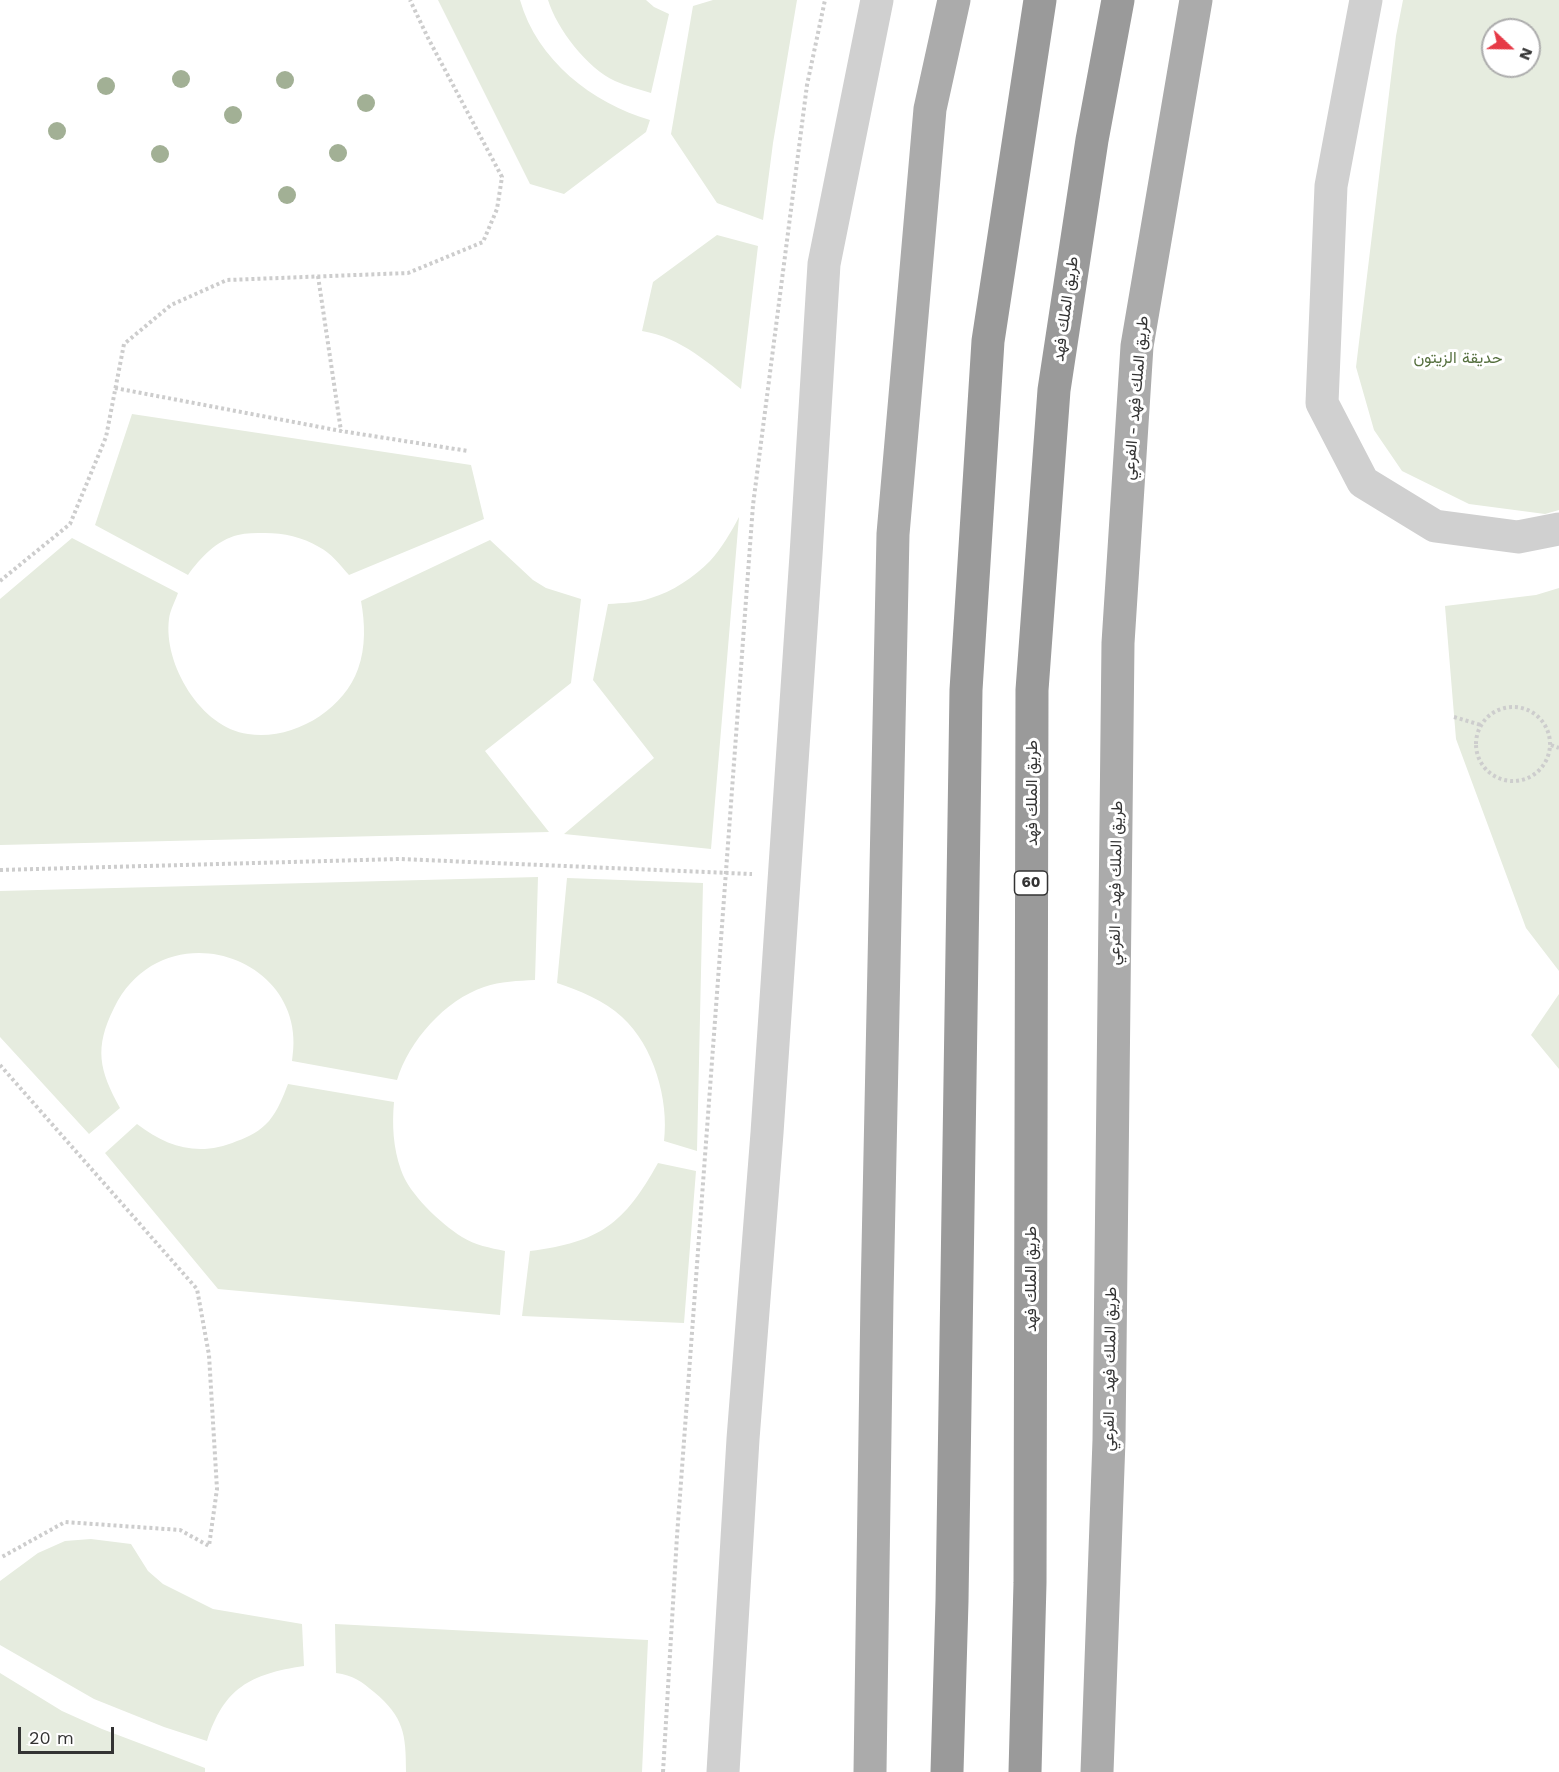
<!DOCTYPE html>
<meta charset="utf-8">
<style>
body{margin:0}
#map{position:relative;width:1559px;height:1772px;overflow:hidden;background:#fff;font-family:"Work Sans",sans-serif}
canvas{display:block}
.north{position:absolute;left:1481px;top:18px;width:60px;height:60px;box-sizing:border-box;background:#fff;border:2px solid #adadad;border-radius:50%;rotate:112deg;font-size:16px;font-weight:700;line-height:24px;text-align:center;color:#333}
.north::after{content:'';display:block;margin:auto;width:21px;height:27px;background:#e63946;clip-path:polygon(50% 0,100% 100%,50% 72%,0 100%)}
.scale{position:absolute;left:18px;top:1727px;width:96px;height:27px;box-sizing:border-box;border:3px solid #333;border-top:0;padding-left:8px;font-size:18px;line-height:21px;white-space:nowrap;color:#333;-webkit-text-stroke:4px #fff;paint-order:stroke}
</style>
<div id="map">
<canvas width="1559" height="1772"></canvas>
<div class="north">N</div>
<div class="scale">20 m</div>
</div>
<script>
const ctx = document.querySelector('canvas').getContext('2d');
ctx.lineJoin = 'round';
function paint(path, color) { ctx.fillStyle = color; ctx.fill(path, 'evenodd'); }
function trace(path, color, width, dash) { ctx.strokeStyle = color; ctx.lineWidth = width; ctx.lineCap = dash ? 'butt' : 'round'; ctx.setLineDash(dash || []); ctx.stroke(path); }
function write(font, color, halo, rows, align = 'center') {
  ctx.font = font + ' "Work Sans",Vazirmatn,sans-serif'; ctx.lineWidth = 6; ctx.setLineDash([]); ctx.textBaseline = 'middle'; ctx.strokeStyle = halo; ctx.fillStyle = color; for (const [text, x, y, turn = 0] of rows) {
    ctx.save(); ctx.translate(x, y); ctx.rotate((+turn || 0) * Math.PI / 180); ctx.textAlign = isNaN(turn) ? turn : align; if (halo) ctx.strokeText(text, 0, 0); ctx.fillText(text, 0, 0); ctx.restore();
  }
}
const green = new Path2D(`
 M438,0H520C537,60 592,103 650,120L646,132L564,194L530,184Z
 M548,0H646L654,7L669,14L651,93C639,89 626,86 615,81C587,68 557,29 548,0Z
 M713,0H797L773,143L763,220L717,203L671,134L693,6Z
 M1403,0H1559V510L1545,514L1469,504L1402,471L1374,430L1356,367L1396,36ZM1493,30H1529V66H1493Z
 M717,235L758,246L741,389C711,365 681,337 642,331L653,282Z
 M132,414L471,465L484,519L349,575C340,565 331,553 319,547C302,537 284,533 265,533C256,533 246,533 238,535C217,540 200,558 188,575L95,525Z
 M739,517L711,849L564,834L654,758L593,680L608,604C623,603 637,603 651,598C672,592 694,577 710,561C722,548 731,532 739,517Z
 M72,538L178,593C175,602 170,610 169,619C163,664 201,728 248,734C292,741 343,711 358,669C366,647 365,623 361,601L490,540L533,580L546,588L581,599L571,683L485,751L549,832L0,845V599Z
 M1559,588V971L1526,928L1456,739L1445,606L1536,595Z
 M538,877L535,980C518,981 501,981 484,987C445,1000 409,1041 397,1080L292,1061C311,956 163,908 114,1008C94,1048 99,1070 120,1108L89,1134L0,1037V891Z
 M567,878L703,883L697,1151L664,1141C669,1100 654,1046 622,1017C604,1000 580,991 557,983Z
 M1559,994V1069L1531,1035Z
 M288,1084L394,1102C392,1125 393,1147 401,1170C409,1194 440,1223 462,1237C475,1245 490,1248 505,1251L500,1315L218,1289L105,1153L137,1124C168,1148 200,1157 237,1141C249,1137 260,1131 269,1121C278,1110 283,1097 288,1084Z
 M658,1163L696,1171L684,1323L522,1316L530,1251C600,1242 624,1224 658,1163Z
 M91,1539L131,1544L148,1571L163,1584L213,1609L302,1624L304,1666C250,1674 224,1688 207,1741L164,1727L94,1699L0,1645V1581L38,1553L65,1541Z
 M335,1624L648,1640L642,1772H406C406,1734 404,1717 374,1692C362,1682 353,1675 336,1673Z
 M0,1673L62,1711L102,1729L205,1768V1772H0Z`);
const path = new Path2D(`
 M318,276L341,431
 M115,388L341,431L468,451
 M0,581L70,524L106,437L124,344L171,305L227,280L408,273L483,242L497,209L502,177L428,38L410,0
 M1476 744a37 37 0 1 1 74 0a37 37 0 1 1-74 0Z
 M1454,717L1481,725
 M1551,745L1559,748
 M0,870L400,859L752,874
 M0,1065L197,1289L209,1355L217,1489L209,1546L180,1530L65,1522L0,1558
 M663,1772L677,1536L753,505L807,85L825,0`);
const minor = new Path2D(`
 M1366,0L1331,186L1322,403L1363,482L1435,526L1518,537L1559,529
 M723,1772L743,1439L767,1133L806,555L824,264L877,0`);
const major = new Path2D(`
 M870,1772L877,1297L893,534L930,109L954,0
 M1097,1772L1109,1440L1118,643L1137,346L1196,0`);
const highway = new Path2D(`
 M947,1772L952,1601L966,690L988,341L1040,0
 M1025,1772L1030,1583L1032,690L1054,390L1092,140L1118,0`);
const trees = [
 [181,79],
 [285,80],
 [106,86],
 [366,103],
 [233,115],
 [57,131],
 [338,153],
 [160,154],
 [287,195]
];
const shields = [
 [1031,883,33]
];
const shieldNames = [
 ["60",1031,883]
];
const streetNames = [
 ["طريق الملك فهد",1066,309,-82],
 ["طريق الملك فهد - الفرعي",1136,398,-85],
 ["طريق الملك فهد",1032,793,-90],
 ["طريق الملك فهد - الفرعي",1116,883,-89],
 ["طريق الملك فهد",1031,1279,-90],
 ["طريق الملك فهد - الفرعي",1110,1369,-89]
];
const parkNames = [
 ["حديقة الزيتون",1458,358]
];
paint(green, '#e6ecdf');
trace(path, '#cdcdcd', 4, [3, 3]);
trace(minor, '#d0d0d0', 33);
trace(major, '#ababab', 33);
trace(highway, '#9a9a9a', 33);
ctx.fillStyle = '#a2b095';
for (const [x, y] of trees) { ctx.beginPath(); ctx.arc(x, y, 9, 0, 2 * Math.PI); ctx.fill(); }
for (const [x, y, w] of shields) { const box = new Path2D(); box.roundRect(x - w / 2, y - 12, w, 24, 4.5); ctx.fillStyle = '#fff'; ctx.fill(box); trace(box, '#333', 1.5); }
write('bold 15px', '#333', null, shieldNames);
write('16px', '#333', '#fff', streetNames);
write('16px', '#56703f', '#fff', parkNames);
</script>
